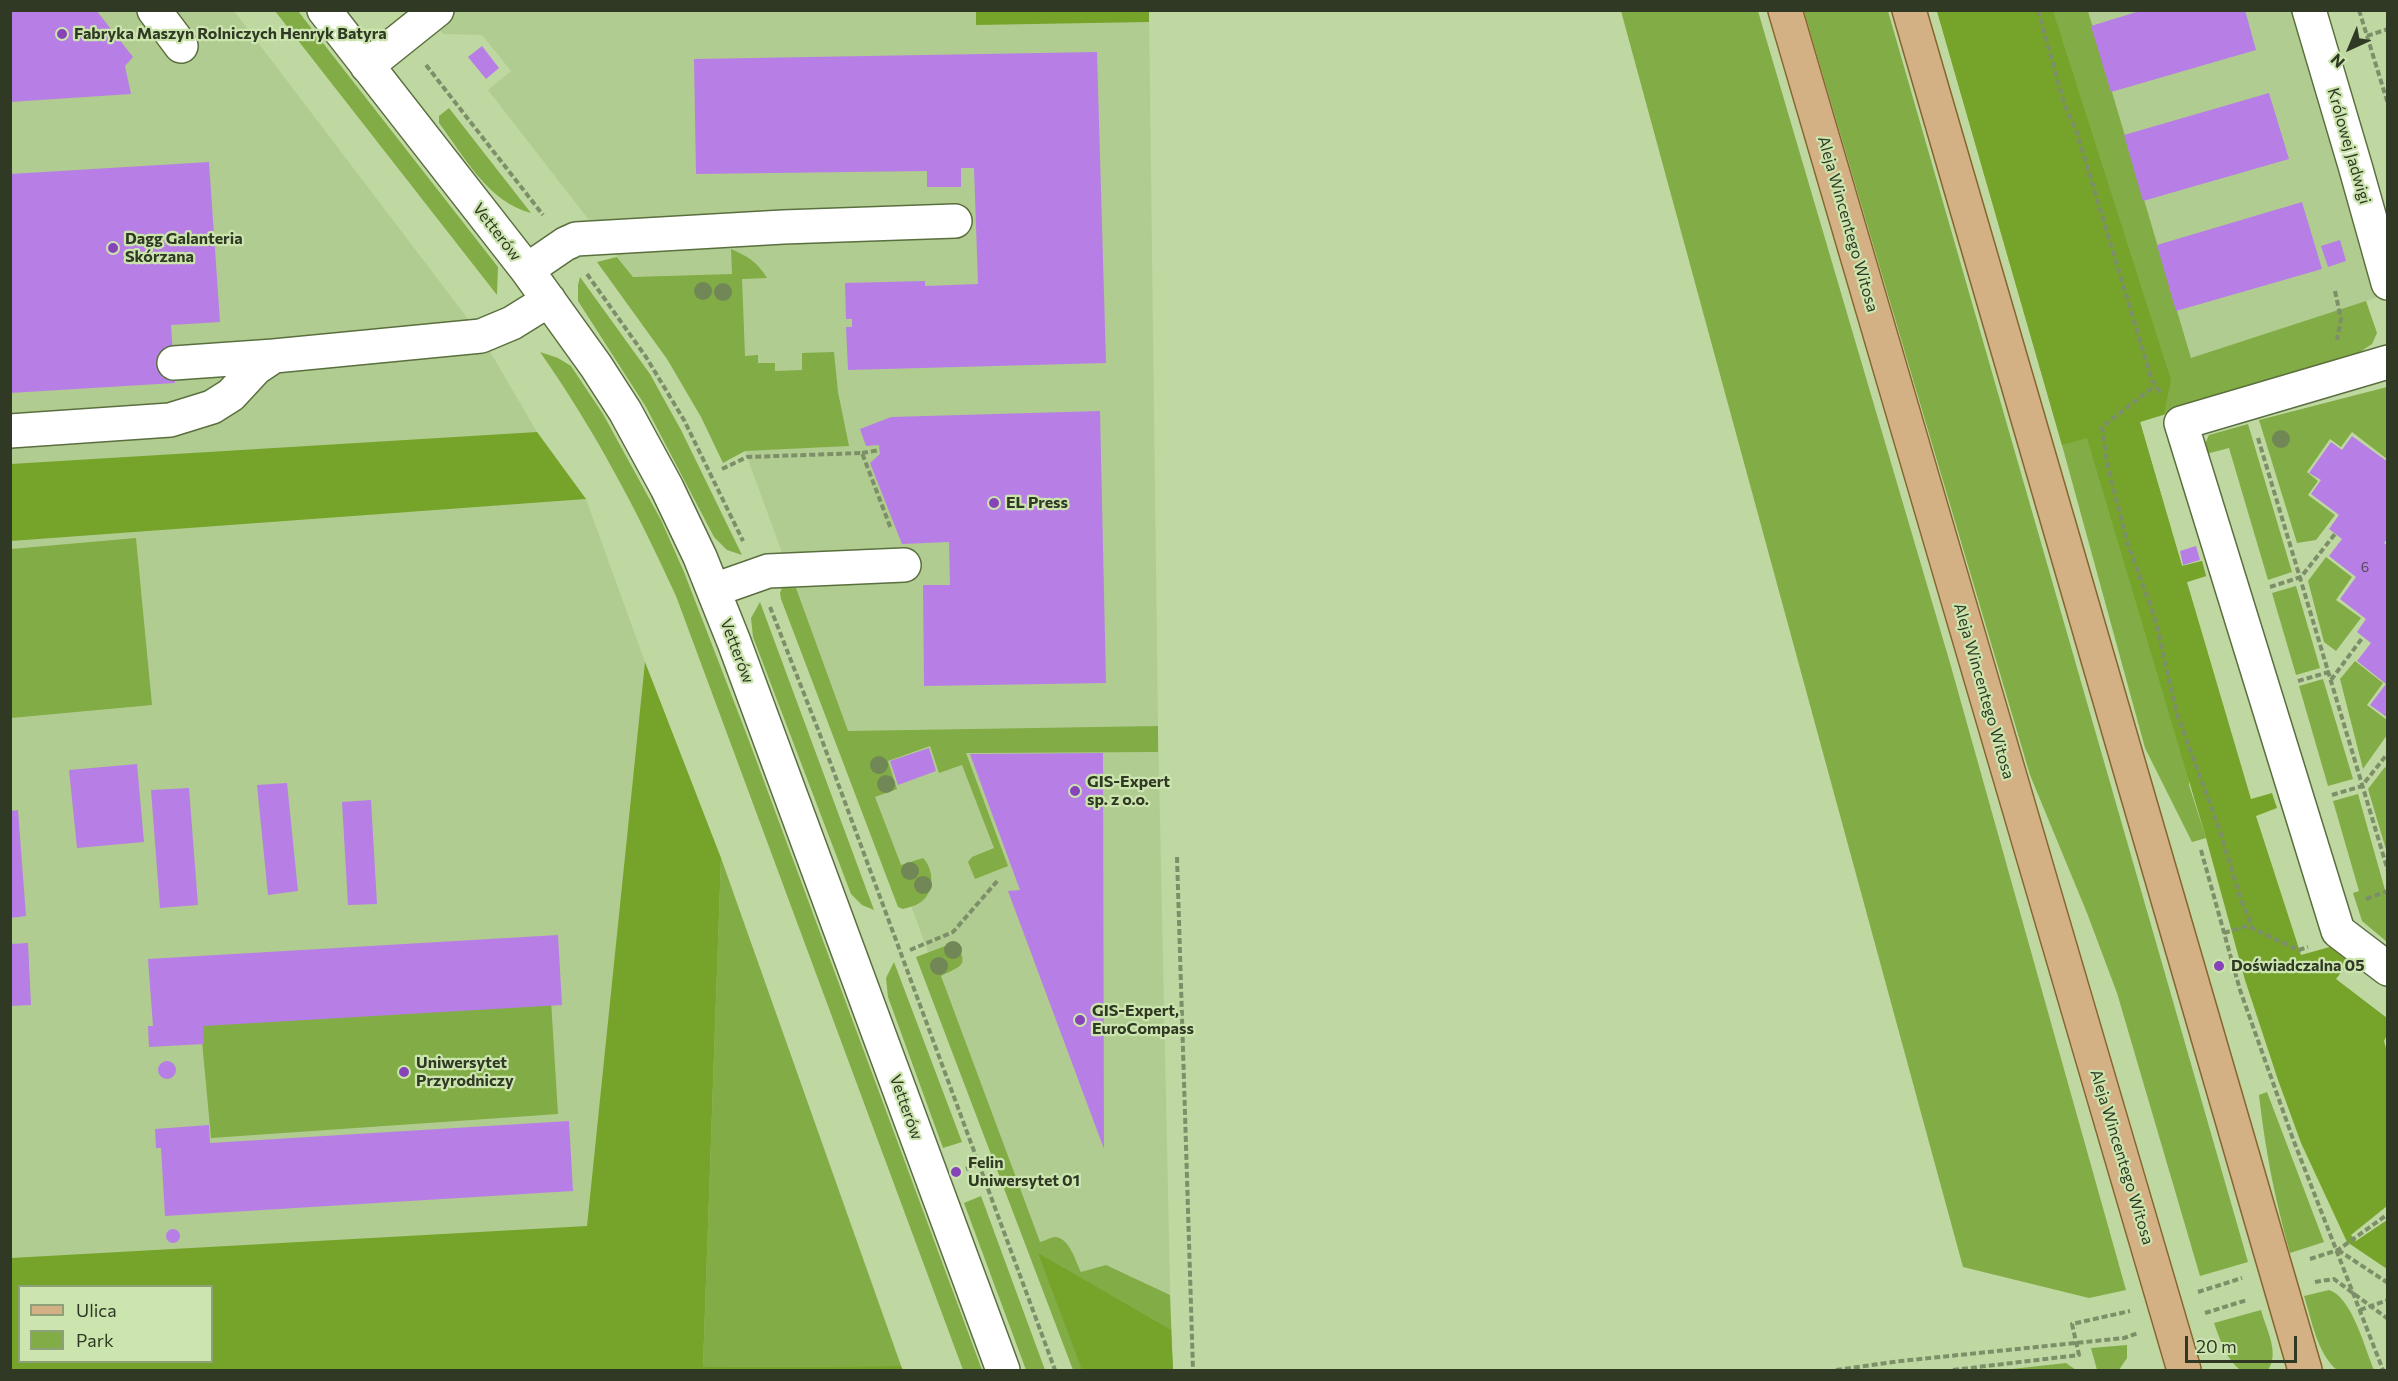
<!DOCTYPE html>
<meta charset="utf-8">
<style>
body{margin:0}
#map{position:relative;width:2398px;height:1381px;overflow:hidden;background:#bfd8a2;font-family:Commissioner,sans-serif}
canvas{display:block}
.frame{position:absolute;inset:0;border:12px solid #2f3923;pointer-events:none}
.legend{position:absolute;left:18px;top:1285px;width:195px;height:78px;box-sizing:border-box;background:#cce5af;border:2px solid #8da077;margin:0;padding:8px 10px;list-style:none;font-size:18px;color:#2f3923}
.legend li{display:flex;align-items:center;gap:12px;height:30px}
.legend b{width:30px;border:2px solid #8da077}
.north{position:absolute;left:2320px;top:18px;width:60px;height:60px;-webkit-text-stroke:4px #cce5af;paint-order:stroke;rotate:224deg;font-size:16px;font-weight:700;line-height:24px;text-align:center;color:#2f3923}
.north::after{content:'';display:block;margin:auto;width:21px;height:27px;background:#2f3923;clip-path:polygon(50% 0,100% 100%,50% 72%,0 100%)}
.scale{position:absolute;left:2185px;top:1336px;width:112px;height:27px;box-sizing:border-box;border:3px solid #2f3923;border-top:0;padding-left:8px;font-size:18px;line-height:21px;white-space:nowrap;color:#2f3923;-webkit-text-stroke:4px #cce5af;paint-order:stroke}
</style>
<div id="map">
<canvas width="2398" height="1381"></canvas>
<div class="frame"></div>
<ul class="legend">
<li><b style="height:8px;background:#d4b085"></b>Ulica</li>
<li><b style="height:16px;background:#82ac45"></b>Park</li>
</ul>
<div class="north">N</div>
<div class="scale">20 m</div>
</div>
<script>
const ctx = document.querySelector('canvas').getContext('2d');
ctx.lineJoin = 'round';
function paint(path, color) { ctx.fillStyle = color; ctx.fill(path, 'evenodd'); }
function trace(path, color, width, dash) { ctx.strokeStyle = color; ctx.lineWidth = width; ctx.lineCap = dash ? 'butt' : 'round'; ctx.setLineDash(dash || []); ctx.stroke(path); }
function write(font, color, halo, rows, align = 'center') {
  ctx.font = font + ' Commissioner,sans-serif'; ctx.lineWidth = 4.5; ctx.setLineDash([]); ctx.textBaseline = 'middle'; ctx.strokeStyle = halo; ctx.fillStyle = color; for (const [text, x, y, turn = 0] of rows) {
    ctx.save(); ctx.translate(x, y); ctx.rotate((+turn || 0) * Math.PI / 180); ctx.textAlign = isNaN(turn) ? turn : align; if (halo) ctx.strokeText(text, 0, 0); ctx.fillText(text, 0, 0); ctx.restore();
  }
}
const built = new Path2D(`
 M10,11H234L481,336L537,432L586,499L645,662L721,858L903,1370H11ZM20,1286H212V1362H20Z
 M423,11H1149L1158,726L1171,1330L1038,1253L724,394L488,90L511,71L482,35L443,34Z
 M2088,11H2296L2381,296L2191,359Z`);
const green = new Path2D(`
 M275,11H298L498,267L497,295Z
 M1621,11H1758L1950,663L2126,1290L2089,1298L1963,1267Z
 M1804,11H1888L2248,1262L2200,1276L2117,993L2087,913L2030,775Z
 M1937,11H2088L2191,358L2366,301L2377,333L2372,344L2348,360L2140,422L2182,566L2202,561L2206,576L2187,582L2189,785L2206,838L2192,842L2145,748L2062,445Z
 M449,108L531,213C488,202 464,156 439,123V116Z
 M731,249C748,256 758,263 767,278L742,279L745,356L758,355V363H775V371L802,370V353L834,352L838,392L849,446L745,451L723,463L701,417L667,359L597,262L617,257L633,277L732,274Z
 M580,277L650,374L681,430L742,555L727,550L714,537L646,407L578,301V285Z
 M540,352L558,358L571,366L603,414L661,520L684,572L748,738L982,1370H963L676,596C637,510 594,429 540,352Z
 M2387,387V459L2352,432L2341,447L2330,439L2307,472L2318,481L2308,495L2335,515L2316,540L2297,543L2259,420Z
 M2248,424L2292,572L2268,580L2229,448L2206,454L2204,446L2209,435Z
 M136,538L152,705L11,718V549Z
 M2326,557L2352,577L2336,600L2361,618L2336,651L2324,642L2308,581Z
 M2296,586L2320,668L2296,675L2272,593Z
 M789,587L796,588L848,731L1158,726V752L966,753L1008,866L975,879L968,862L972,857L994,848L962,765L939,773L930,746L888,761L897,789L875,797L901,865L923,858C934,869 935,892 921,902C916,906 909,907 903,909L898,907L781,599L780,593L782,588Z
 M760,602L874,910L862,905L851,894L753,637L751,618Z
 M2355,661L2383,683L2367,705L2387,720V735L2363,769L2340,679Z
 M2323,679L2353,779L2328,786L2299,686Z
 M2385,767L2388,769L2387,853L2368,789Z
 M2358,794L2387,897V942L2362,921L2353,893L2359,891L2333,801Z
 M721,858L901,1366L703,1367Z
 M956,942C969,967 962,965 941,976L1040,1242C1044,1241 1050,1238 1054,1237C1070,1237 1075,1261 1081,1272L1106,1265L1170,1295L1173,1370H1073L916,957Z
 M894,962L962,1142L943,1148L888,997L886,978Z
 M551,1000L558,1114L211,1138L202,1041L196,1023Z
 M2267,1092L2324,1242L2290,1253C2275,1200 2265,1149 2259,1095Z
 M981,1196L1045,1370H1026L964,1203Z
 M2329,1290C2352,1297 2365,1349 2374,1370H2337C2317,1353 2312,1321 2304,1296Z
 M2261,1310C2266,1329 2280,1353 2268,1370H2240C2225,1357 2221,1342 2214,1323Z
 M2127,1345V1358L2119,1370H2097L2091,1348Z
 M2066,1363L2076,1370H2003Z`);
const forest = new Path2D(`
 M976,11H1149V22L976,25Z
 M1937,11H2053L2171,380L2164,414L2140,422L2182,566L2202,561L2206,576L2187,582L2251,799L2272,793L2277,808L2256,816L2301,955L2337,945L2353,957L2336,979L2387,1018V1035L2384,1041L2388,1055L2387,1206L2351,1235L2356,1241L2387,1220V1269L2347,1242L2301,1143L2278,1080L2245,980L2206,838L2087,438L2062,445Z
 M537,432L586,499L11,541V464Z
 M645,662L721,858L703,1367L901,1366L903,1370H11V1258L587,1226ZM212,1286V1362H20V1286Z
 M1038,1253L1171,1330L1173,1370H1082Z`);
const building = new Path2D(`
 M10,10H96L133,57L125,66L131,94L10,102Z
 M2143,10H2245L2256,50L2111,92L2091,26Z
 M482,46L499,68L486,79L468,57Z
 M1097,52L1106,363L848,370L846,327H852V319H846L845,283L925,281V286L978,284L974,168H961V187H927V171L696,174L694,59Z
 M2269,93L2289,159L2143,201L2124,135Z
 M209,162L220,322L171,325L175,383L10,393V174Z
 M2302,202L2322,269L2176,311L2157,245Z
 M2340,240L2346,261L2328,267L2321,246Z
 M1100,411L1106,683L924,686L923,585H950L949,542L902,544L870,463L880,454L879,445L866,446L860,429L891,417Z
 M2352,436L2388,462V538L2384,543L2388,546V718L2370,705L2386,684L2357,661L2371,643L2357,632L2366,619L2340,599L2356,577L2329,556L2342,539L2329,529L2339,515L2311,494L2321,480L2309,473L2331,442L2342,450Z
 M2196,546L2200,560L2183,565L2180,551Z
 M929,748L936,771L898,785L890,761Z
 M1103,753L1104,1149L1008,891L1020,890L970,754Z
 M137,764L144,842L77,848L69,770Z
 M287,783L298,891L268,895L257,785Z
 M189,788L198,905L160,908L151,790Z
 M371,800L377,904L348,905L342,802Z
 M18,810L26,916L10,918V811Z
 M558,935L562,1005L203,1026L204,1044L149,1047L148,1026H153L148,959Z
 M28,943L31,1005L10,1006V944Z
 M158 1070a9 9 0 1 1 18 0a9 9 0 1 1-18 0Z
 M569,1121L573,1191L165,1216L161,1148H156L155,1129L209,1125L210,1143Z
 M166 1236a7 7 0 1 1 14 0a7 7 0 1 1-14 0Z`);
const path = new Path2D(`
 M2038,10L2064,103L2077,133L2152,380L2162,395
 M2359,10L2388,104
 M2367,36L2388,29
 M426,65L543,215
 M587,274L646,357L684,420L743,541
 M2335,291L2341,319L2337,340
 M2152,388L2102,427L2107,463L2127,542L2154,615L2177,714L2220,831L2239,894L2253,929
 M2258,438L2388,871
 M862,453L880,450
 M722,469L747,457L862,453L891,529
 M2270,587L2301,577L2335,534
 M770,607L819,732L1055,1370
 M2331,680L2363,637
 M2298,681L2329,672
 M2332,795L2362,786L2388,753
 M2201,850L2240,990L2293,1139L2383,1370
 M1177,857L1193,1370
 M2366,899L2388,891
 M2224,933L2247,926L2299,950L2308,947
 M910,950L953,932L999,879
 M966,1169L988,1161
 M2338,1250L2388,1283
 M2310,1259L2338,1250L2388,1214
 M2315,1282L2334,1279L2388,1319
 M2198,1292L2242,1278
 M2360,1310L2388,1300
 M2205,1313L2247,1300
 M1836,1370L1901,1361L2124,1338L2138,1333
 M1953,1370L2079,1355L2072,1324L2130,1311`);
const minor = new Path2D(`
 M154,10L181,46
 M324,10L527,270L596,366L625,411L667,488L700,557L734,642L1003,1370
 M2309,10L2356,169L2388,283
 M367,66L437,10
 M527,270L565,244L576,239L783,227L955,221
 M2388,362L2181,423L2338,931L2388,969
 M174,363L274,356
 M10,431L170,420L212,407L231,395L256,368L274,356L481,336L512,323L549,300
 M714,590L768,571L904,565`);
const major = new Path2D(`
 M1785,10L2184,1370
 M1909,10L2305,1370`);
const trees = [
 [703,291],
 [723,292],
 [2281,439],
 [879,765],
 [886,784],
 [910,871],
 [923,885],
 [953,950],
 [939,966]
];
const markers = [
 [62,34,6,"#8744b8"],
 [113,248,6,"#8744b8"],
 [994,503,6,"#8744b8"],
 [1075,791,6,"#8744b8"],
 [2219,966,6,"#8744b8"],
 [1080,1020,6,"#8744b8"],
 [404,1072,6,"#8744b8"],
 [956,1172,6,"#8744b8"]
];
const numberNames = [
 ["6",2365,567]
];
const poiNames = [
 ["Fabryka Maszyn Rolniczych Henryk Batyra",74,34],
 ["Dagg Galanteria",125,239],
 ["Skórzana",125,257],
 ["EL Press",1006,503],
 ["GIS-Expert",1087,782],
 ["sp. z o.o.",1087,800],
 ["Doświadczalna 05",2231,966],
 ["GIS-Expert,",1092,1011],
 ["EuroCompass",1092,1029],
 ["Uniwersytet",416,1063],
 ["Przyrodniczy",416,1081],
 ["Felin",968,1163],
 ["Uniwersytet 01",968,1181]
];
const streetNames = [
 ["Królowej Jadwigi",2349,146,74],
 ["Aleja Wincentego Witosa",1848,224,74],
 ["Vetterów",497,232,52],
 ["Vetterów",737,651,69],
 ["Aleja Wincentego Witosa",1984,691,74],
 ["Vetterów",906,1107,70],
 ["Aleja Wincentego Witosa",2122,1157,73]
];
paint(built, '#b1cc91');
paint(green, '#82ac45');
paint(forest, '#76a42b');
paint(building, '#b77fe5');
trace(minor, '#5a6f3e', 36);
trace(major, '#87652d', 36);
trace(path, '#7d8f68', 4, [6, 3]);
trace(minor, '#fff', 33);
trace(major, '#d4b085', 33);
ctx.fillStyle = '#718756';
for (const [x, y] of trees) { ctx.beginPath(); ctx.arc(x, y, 9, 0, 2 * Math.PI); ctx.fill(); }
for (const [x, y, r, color] of markers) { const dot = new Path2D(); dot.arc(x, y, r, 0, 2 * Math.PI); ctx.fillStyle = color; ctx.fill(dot); trace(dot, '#cce5af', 2); }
write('14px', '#514a54', null, numberNames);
write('bold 16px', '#2f3923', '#cce5af', poiNames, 'left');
write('16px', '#2f3923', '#cce5af', streetNames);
</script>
